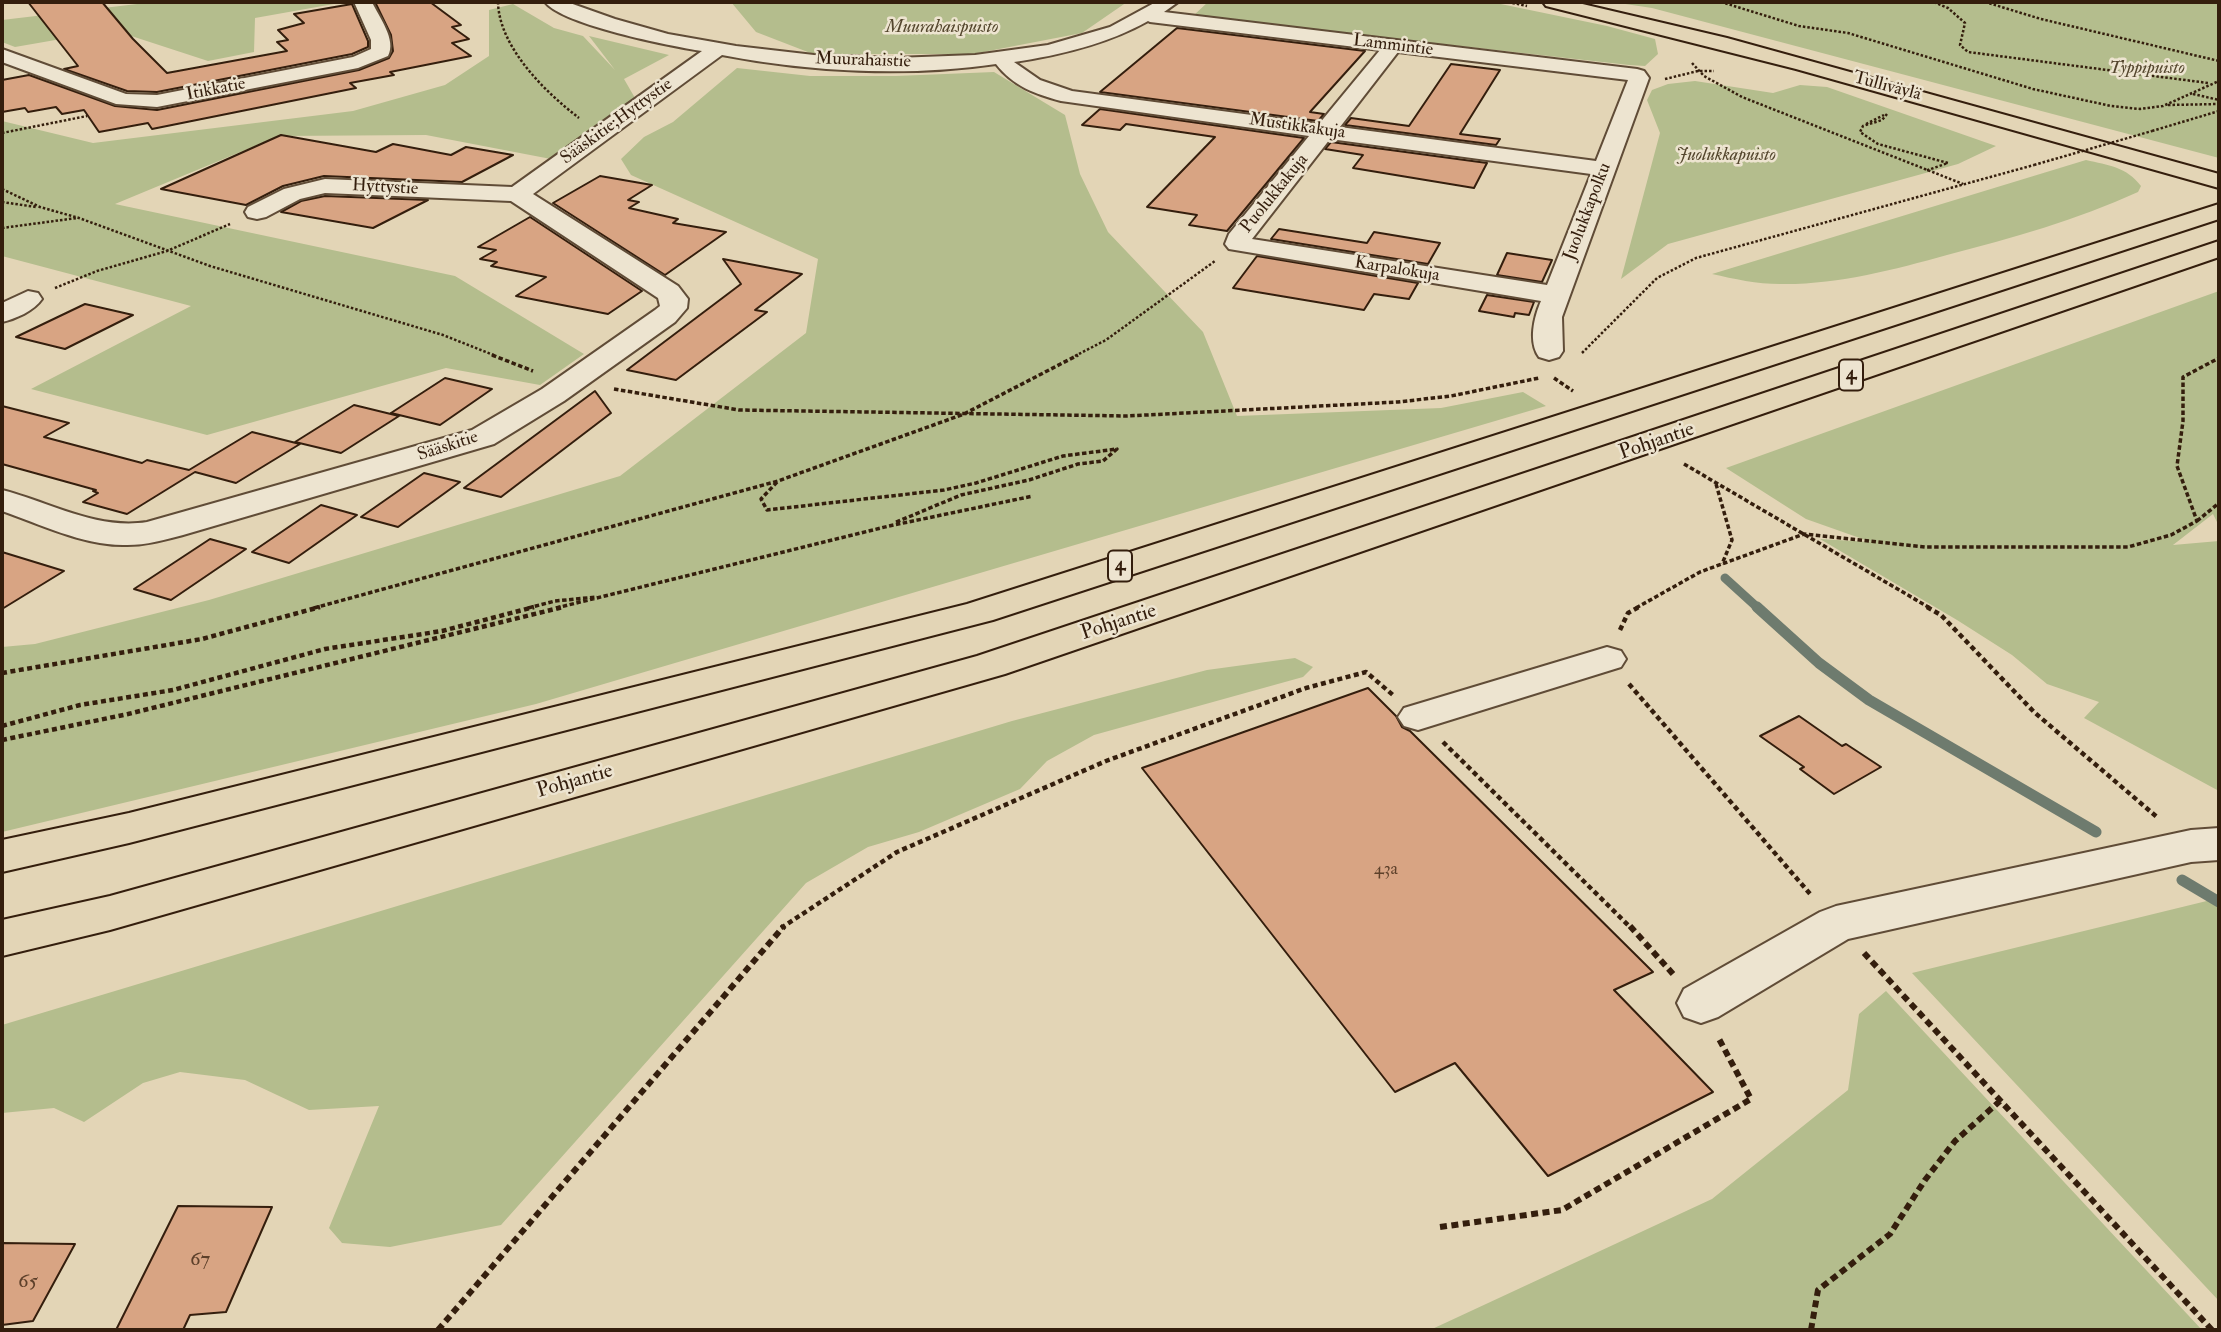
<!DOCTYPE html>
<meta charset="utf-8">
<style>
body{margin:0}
#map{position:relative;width:2221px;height:1332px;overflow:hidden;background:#e3d5b6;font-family:"IM FELL Double Pica",serif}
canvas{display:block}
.frame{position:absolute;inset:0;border:4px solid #341e0d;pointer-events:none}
</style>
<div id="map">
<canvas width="2221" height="1332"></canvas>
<div class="frame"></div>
</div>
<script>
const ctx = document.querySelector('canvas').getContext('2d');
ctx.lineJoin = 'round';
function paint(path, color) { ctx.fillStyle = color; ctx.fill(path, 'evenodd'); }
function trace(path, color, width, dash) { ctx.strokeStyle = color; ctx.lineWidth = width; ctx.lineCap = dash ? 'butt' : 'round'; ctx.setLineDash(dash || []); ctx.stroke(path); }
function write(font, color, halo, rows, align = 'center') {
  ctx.font = font + ' "IM FELL Double Pica",serif'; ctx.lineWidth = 5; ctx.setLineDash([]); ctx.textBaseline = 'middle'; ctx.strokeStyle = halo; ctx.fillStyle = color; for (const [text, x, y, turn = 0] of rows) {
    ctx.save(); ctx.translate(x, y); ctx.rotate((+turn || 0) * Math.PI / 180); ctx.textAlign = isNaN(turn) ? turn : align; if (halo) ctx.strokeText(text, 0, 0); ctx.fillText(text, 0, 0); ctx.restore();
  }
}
const green = new Path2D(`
 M154,2H345L255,18L254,52L208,61L113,30L15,47L2,42V20Z
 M731,2H1127L1082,33L973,54H813L756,32Z
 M1208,2H1491L1607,26L1655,39L1658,54L1645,66L1629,65L1193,16Z
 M1612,2H2219V158L1652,8Z
 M513,4L554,28L583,36L615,70L589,36L669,55L624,79L635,98L551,159L426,135L279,136L115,204L455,276L584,354L540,385L446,368L207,435L31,389L191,306L2,256V121L93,143L353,111L445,85L489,56V10Z
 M737,68L810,76H896L994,72L1065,115L1080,174L1108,232L1203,332L1237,416L1441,408L1523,392L1546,406L536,704L2,832V647L35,644L209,600L620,476L806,333L818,259L631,175L621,159L644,137L673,122Z
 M1695,81L1773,93L1800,85L1827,87L1996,146L1958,164L1668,244L1621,279L1660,133L1647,100L1652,90L1668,84Z
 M2086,160C2108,165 2127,167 2141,186L2138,192C2077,220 2012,238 1947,255C1893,270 1836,285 1780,284C1757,284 1734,279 1712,274Z
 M2219,291V526L2213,514L2173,545L2219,541V791L2084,718L2099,702L2047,684L2012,655L1957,620L1820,539L1871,542L1806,519L1726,468Z
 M1295,658L1313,667L1303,677L1094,735L1047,761L1020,789L919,832L868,847L806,883L501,1225L390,1247L342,1243L329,1228L379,1106L309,1110L245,1080L180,1072L143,1083L84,1122L54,1108L2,1113V1025L1012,721L1207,670Z
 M2219,898V1301L1912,973Z
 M1886,991L2202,1330H1430L1712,1199L1848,1090L1859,1014Z`);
const streamFar1 = new Path2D(`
 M1725,578L1758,608`);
const stream = new Path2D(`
 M1757,607L1819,663L1869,700L2096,832
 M2182,880L2219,902`);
const building = new Path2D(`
 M28,2H102L133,39L167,73L287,51L277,42L288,40L278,30L304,23L294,14L352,4L368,41V47L352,54L157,92L127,91L64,69L78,66Z
 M375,2H430L461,25L452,27L469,39L452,43L471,56L390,72L394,75L350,83L356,88L152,129L148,123L99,132L84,110L62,114L56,107L28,112L25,108L2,112V80L29,75L115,106L157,110L359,70L389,58L393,51L391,35Z
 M1177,28L1365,51L1310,112L1324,114L1318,121L1100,92Z
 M1451,64L1500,70L1460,134L1500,139L1496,145L1345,125L1351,118L1409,126Z
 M1100,109L1304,138L1227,231L1189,225L1197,215L1147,207L1215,137L1126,124L1120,130L1082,125Z
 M281,135L376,152L393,144L451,155L466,147L513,155L462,182L324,176L283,186L246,205L161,189Z
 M1331,142L1487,163L1474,188L1353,168L1363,155L1325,149Z
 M600,176L652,185L628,200L639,202L629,208L678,219L673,223L726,232L665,275L553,203Z
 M325,196L428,200L373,228L281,212L301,201Z
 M530,217L642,291L608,314L516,296L546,277L491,266L497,262L480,259L496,250L478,247Z
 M1279,229L1367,243L1374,232L1440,243L1428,264L1271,239Z
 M1507,253L1552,260L1542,282L1497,275Z
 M1257,256L1418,283L1409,299L1374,294L1364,310L1233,288Z
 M723,259L802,274L755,310L767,312L676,380L627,370L741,284Z
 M1487,295L1534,302L1529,315L1515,313L1514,317L1479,311Z
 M85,304L133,315L65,349L16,337Z
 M445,378L492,389L440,425L391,413Z
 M595,391L611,413L501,497L464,488Z
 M354,405L399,416L341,453L295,442Z
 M2,406L69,423L44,437L142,463L147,460L189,470L252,432L300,444L236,483L195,472L127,514L83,502L98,493L93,491L96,490L2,464Z
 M424,473L460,482L398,527L361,517Z
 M321,505L357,515L289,563L252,552Z
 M210,539L246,549L171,600L134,589Z
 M2,552L64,571L2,609Z
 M1368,688L1396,716L1402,727L1410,731L1653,972L1614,990L1713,1092L1548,1176L1455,1063L1395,1092L1142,768Z
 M1799,716L1842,746L1846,744L1881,767L1834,794L1800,769L1804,767L1760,736Z
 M178,1206L272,1207L226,1312L190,1315L183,1330H116Z
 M2,1243L75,1244L33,1321L2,1325Z`);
const pathFar3 = new Path2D(`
 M498,2C499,47 545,92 579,118
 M1508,2L1527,6
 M1721,2L1799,26L1848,33L2033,89L2111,106L2140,109L2163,106L2219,81
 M1934,2L1948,8L1965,23L1960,45L1968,52L2208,83
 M1985,2L2041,19L2219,61
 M1692,63L1704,76L1742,97L1963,184
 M1665,79L1698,71H1714
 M2193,94L2219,100
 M2168,105L2219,104
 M1887,114L1882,120L1863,126L1860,132L1878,144L1948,163L1925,171
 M1866,124L1884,115
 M2152,131L2219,111
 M2,133L87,116
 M2,189L40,207L79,218L210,266L443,335L496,356
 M2,202L36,207
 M2,228L77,218
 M55,288L97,271L167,251L230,224
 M1582,353L1657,278L1696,258L2034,165
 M1075,356L1106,340L1215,261`);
const pathFar2 = new Path2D(`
 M492,355L533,371
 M1554,378L1573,391
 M614,389L739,410L1127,416L1398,402L1451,396L1539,378
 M1684,464L1930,608
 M777,482L761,499L767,510L944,490L976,483L1063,456L1117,449L1103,461L1078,464L1029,480L961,495L894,523
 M1716,484L1732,540L1722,564
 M2197,521L2219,503
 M314,608L778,481L964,414L1078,355
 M528,608L555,601L597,597
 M556,608L889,526L1033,496
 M1636,608L1700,572L1804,534L1925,547H2128L2171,535L2197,521L2177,466L2183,421V377L2219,358`);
const pathFar1 = new Path2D(`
 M1927,607L1941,615L2034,712L2157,817
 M1620,630L1628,613L1639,607
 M2,673L202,639L320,607
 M1629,684L1811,895
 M2,726L80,705L173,690L325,649L442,631L534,607
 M2,740L128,714L563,607
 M1443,742L1631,928
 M781,928L897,852L1106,761L1306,688L1366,672L1393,695`);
const path = new Path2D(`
 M1630,926L1673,974
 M1864,953L2212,1330
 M1440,1227L1562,1210L1751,1099L1718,1037
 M438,1330L784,926
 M1811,1330L1818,1290L1890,1234L1925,1180L1955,1141L2000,1101`);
const minor = new Path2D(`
 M354,2H372C379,17 397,40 388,56L358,68L157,107L116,104L2,62V49L126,94L157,95L353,57L371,49V40Z
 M545,2H567L615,19L668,34L736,46L814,55L895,58L975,55L1048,45L1110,27L1156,2H1178L1164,12L1637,69L1644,71L1649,78L1562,317L1563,351L1559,357L1549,360L1539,357C1528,342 1534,317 1541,301L1229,249L1225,244L1229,234L1309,136L1061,101C1035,94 1013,86 996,64C907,77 810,72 722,55L533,194L678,286L688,299L687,308L675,322L564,401L494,444L183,535C164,540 143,546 123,545C82,545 40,524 2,511V490C50,502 96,530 147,522L472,430L542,389L655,310L660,306L658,298L511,201L325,193L300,199L266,217L257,219L248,217L245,212L248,207L284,189L325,179L512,187L702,51C670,46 563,25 545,2ZM1148,21L1150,22L1380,50L1319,124L1072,91L1040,80L1014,62C1061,55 1107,44 1148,21ZM1398,52L1628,80L1596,161L1340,127ZM1330,139L1591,174L1547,285L1252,239Z
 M28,291L38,293L42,299C34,311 15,319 2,322V303Z
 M1607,647L1621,651L1626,659L1621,667L1418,730L1404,726L1398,717L1404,708Z
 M2219,828V860L2191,862L1848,939L1718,1017L1701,1023L1684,1017L1677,1003L1684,989L1820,912L1836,906L2191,830Z`);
const major = new Path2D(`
 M1543,2H1574L1727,38L2219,174V188L1796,69L1546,6Z`);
const highway = new Path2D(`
 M2219,204V219L993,620L129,843L2,872V840L129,813L967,604Z
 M2219,241V257L1005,674L110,930L2,956V920L110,896L977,656Z`);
const pathBridge = new Path2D(`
 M2034,165L2152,131`);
const farParknames = [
 ["Muurahaispuisto",942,28],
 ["Typpipuisto",2147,69],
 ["Juolukkapuisto",1726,156]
];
const farStreetnames = [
 ["Lammintie",1393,46,7],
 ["Muurahaistie",863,61,2],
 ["Tulliväylä",1887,87,15],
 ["Itikkatie",216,90,-11],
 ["Sääskitie;Hyttystie",617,122,-36],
 ["Mustikkakuja",1297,127,8],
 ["Hyttystie",385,188,3],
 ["Puolukkakuja",1275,194,-51],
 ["Juolukkapolku",1588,212,-69],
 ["Karpalokuja",1397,270,9],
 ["Sääskitie",448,447,-18]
];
const numberNames = [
 ["43a",1386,870]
];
const shields = [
 [1851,375,24],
 [1120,566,24]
];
const shieldNames = [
 ["4",1851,375],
 ["4",1120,566]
];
const streetNames = [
 ["Pohjantie",1657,442,-19],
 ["Pohjantie",1119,623,-18],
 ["Pohjantie",575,782,-16]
];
const nearNumbernames = [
 ["67",200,1260],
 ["65",28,1282]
];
paint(green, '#b4bd8d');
trace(streamFar1, '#6e7b6e', 9);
trace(stream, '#6e7b6e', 11);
paint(building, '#d8a483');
trace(building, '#341e0d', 2);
trace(minor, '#604c37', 4);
trace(major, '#341e0d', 4);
trace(highway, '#341e0d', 4);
trace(pathFar3, '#341e0d', 2.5, [2.5, 2]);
trace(pathFar2, '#341e0d', 3.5, [4.5, 2.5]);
trace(pathFar1, '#341e0d', 4.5, [5, 3.5]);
trace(path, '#341e0d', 6, [7, 4.5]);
paint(minor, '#ede4d0');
paint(major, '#e3d5b6');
paint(highway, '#e3d5b6');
trace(pathBridge, '#341e0d', 2.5, [2.5, 2]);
write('italic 18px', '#54462d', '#ede4d0', farParknames);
write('18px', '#341e0d', '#ede4d0', farStreetnames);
write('18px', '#5d402a', null, numberNames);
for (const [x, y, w] of shields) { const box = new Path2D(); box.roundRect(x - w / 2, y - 15.5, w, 31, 5); ctx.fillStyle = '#ede4d0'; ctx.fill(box); trace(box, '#341e0d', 2); }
write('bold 19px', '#341e0d', null, shieldNames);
write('21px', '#341e0d', '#ede4d0', streetNames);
write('21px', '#5d402a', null, nearNumbernames);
</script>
